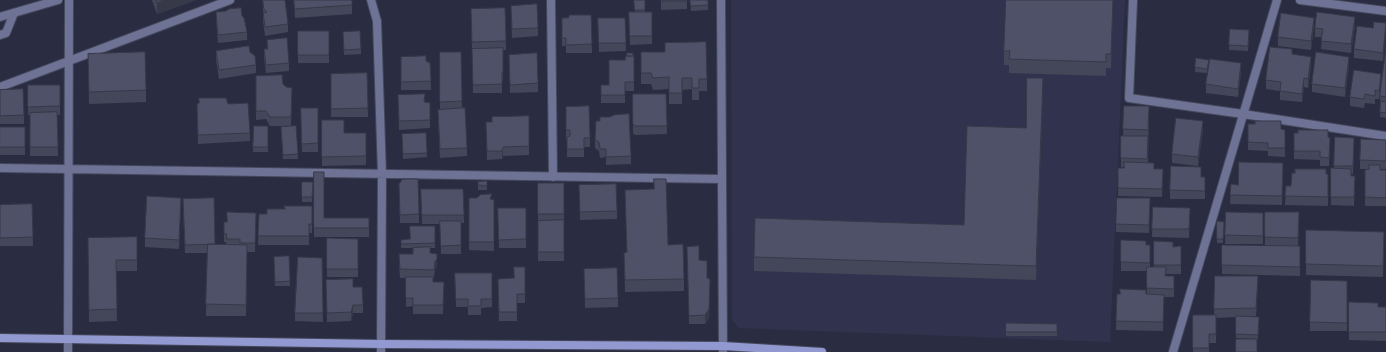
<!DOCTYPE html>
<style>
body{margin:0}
canvas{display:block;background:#2a2c41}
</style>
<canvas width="1386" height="352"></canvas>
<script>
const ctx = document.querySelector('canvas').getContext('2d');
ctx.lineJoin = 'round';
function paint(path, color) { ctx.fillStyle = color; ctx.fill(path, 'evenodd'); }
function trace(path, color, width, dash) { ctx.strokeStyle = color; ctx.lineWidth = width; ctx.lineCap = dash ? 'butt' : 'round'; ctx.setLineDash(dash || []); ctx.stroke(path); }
const built = new Path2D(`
 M731,0H1125L1110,342L739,328L732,320Z`);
const street = new Path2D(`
 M371,0L377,21L382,175L381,352
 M551,0L553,177
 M721,0L723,352
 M1133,0L1129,98L1243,114L1386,136
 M1300,0L1386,11
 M0,17L58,0
 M0,35L6,33L14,13
 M0,87L230,0
 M0,168L721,179
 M68,352L69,0
 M1173,352L1277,0`);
const secondary = new Path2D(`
 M0,338L381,344L723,346L822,352`);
const wall = new Path2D(`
 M152,0H196L157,14Z
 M263,0L288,24V32L265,36L263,21Z
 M294,0H352V14L295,18Z
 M634,0H645V12H652V44L630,45L629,12H635Z
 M661,0H687V9L661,10Z
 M690,0H708V10L691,11Z
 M1113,0L1111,68H1106V76L1009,73V65H1004V51Z
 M511,6L538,28V36L512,38Z
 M505,8L506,50H503V81H502V93H473L471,9Z
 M216,12L242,16L247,32V40L218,43L216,21Z
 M591,15L592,53H566V46H562V18Z
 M598,18H625L626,51L599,52Z
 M1386,23L1383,61L1354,58V49Z
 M1314,26L1311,50L1278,46V37Z
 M1355,26L1351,53L1321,49L1322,37H1315V28Z
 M1230,29L1249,35L1248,51L1229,50Z
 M298,31H329V63H298Z
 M343,32L361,49V54L344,55Z
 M267,40L289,63V71L266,73L264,58V49H267Z
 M1386,47V118L1380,117L1381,105H1380V96Z
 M216,51L250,52L256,65V73L219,79L216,60Z
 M440,52H461L462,109L467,148V156L440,158L438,119V110H440Z
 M641,52L707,79V91H699V100H692V89L682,90V104H669V89L653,90L651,84H641Z
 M88,54L146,90V102L89,104Z
 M1292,54L1311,66L1308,88L1304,87L1302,102L1280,100V91L1266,89V80Z
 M509,55L538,83V92L510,93Z
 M401,57L426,61L430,63L431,90H401Z
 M625,60L634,82V91H625V103H601V85H609Z
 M1209,60L1207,73L1195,72V67Z
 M1349,65L1345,97L1312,92V84Z
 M1241,72L1238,97L1206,93V84Z
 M367,73L368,117H331V74Z
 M256,76L283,84L292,96L291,126H270L266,119L256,120Z
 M1381,83L1379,99H1375V104L1365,103L1364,108L1350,106V97Z
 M28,85H60V115H57L58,156H30V115H28Z
 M0,90L24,115V124H0Z
 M1043,92L1036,280L754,271V257L964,225L1026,128Z
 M633,94H666L667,134L635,135L633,133Z
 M398,95L430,103V128L399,130Z
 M197,104H228L250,133V141L198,144Z
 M1124,106H1149L1148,163L1154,169H1163L1162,197L1118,196V168H1124V167H1121V136H1123Z
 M566,107L590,138V147H584V157H567V139H566Z
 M301,108H318V152H302Z
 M529,116V155L503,156L502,159L487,160L486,122H492Z
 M322,120L344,133H366V165L322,166Z
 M1248,124L1285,130V157L1268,156V151L1248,150Z
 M254,126H268V152H253Z
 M296,126L298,159H283L281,127Z
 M0,127H25V155H0Z
 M1203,130L1198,166L1172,163V154Z
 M426,133L427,157L403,159L402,134Z
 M1294,133L1330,138L1329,166H1320V160L1294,159Z
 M1335,137L1354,138L1353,174H1351V176H1355L1354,206L1331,205V168H1334Z
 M595,140L631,156V164L606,165V157L600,158L599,151L595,148Z
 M1386,140V169H1380V170H1386V206H1365V170L1369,169H1360V160Z
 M1283,163L1282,205L1230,204L1231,184L1238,185Z
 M314,172L324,218H369V237H314Z
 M1326,174H1328V206L1285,205L1286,186H1291Z
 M1205,177V199H1170V190Z
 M487,181V190H478V182Z
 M302,182H313L312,202H302Z
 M538,183H564V261H538Z
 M399,184L419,214V223H400Z
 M579,185L617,211V219L580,220Z
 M421,189H463L464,223H461V254H441L440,224H422Z
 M625,190L668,245L684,279V291L625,292L624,253L627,252Z
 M214,198L215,245H226V242H224V222H227L256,213L255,252H247L246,316H206L207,253H185L183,207Z
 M469,198L492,200H494V251L469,250Z
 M1150,198L1149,233L1116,232V224Z
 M32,204L33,246H0V205Z
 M181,206L179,249L145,247V238Z
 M312,206V233H309V245H258L259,214H267L285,209Z
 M1153,207L1190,208L1189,238L1152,237Z
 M498,208H526V248H499Z
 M1226,212L1263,213V244H1225Z
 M1265,212H1299L1298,246H1300V276L1222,274V245L1265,246Z
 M1217,221L1224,222L1223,243H1217Z
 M435,226V248H430V253L437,267L435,269L434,278H433V282H444L443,314H413V306L406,307V278H400L399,263V254H413V248H401V240L410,239Z
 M1306,230L1384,232L1383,277L1306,275Z
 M137,237V271H116L117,321L89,322L88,238Z
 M327,238L358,239V277H327Z
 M1121,240L1146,245H1150V267H1154V265L1173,247L1181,246V274H1166V276H1174V297H1164L1163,331L1116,330L1117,294H1147V271H1121Z
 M687,247L699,260L707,278L710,287L709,318L705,324H689Z
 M289,256L290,286H275L274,257Z
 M322,258L323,322L295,321V313Z
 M525,267V303H517V321H499L498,279L514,278Z
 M584,269L618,298V307L585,308Z
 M455,273H492V307L481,308V315H468V307H456Z
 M1215,276L1258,284L1256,316L1247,317H1259L1258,339L1236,338V317L1216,318V343H1209V352H1193V315H1214Z
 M326,280L353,287L363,305V313H353L351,321L327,322Z
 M1347,281V331H1310V322Z
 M1349,302L1378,307H1386V341L1349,340Z
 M1006,323L1057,324V336H1006Z`);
const shadedWall = new Path2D(`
 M164,0H196L157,14V3Z
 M1113,0L1111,68V54Z
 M1355,17V26L1351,53V44Z
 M1314,18V26L1311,50V41Z
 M1386,27V36L1383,61V53Z
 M1311,57V66L1308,88V79Z
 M1349,57V65L1345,97V88Z
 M1241,63V72L1238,97V89Z
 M1381,74V83L1379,99V91Z
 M1043,78V92L1036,280V266Z
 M1304,78V87L1302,102V94Z
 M1203,121V130L1198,166V157Z
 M503,147V156L502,159V151Z
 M181,198V206L179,249V240Z
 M437,259V267L435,269L434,278L435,261Z
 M1258,276V284L1256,316V308Z
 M710,279L709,318L705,324V315Z
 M353,305V313L351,321V312Z`);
const building = new Path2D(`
 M156,0H164L157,3Z
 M263,0H285L288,24L265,27L263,12L265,13L267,12L264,9Z
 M294,0H352V5L295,9Z
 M634,0H645V10H635Z
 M661,0H687V1H661Z
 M690,0H708V5L691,6Z
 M1006,0H1113L1111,54H1106V62L1009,59L1010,51H1004Z
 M537,4L538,28L512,29L511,6Z
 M241,8L242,16L244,18L247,32L218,35L216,12L226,11L229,9Z
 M505,8L506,41L472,42L471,9Z
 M629,12H652V36H630Z
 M1317,12L1355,17L1351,44L1321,41L1323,29L1315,28Z
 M1281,13L1314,18L1311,41L1278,37Z
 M570,15H591L592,44L566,45V38H562V18H568Z
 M598,18H625L626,43H599Z
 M1374,22L1386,23L1383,53L1354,49L1357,26L1373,28Z
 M1230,29L1249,30L1248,46L1229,45Z
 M298,31H329V55H298Z
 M360,31L361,49L344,50L343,32Z
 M287,38L289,63L266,65L264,49H268L267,40Z
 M706,42L707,79H699V88H692V78H682V93H669V77L653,78L651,73H641V52H665V43Z
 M249,46L250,52L255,56L256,65L219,70L216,51Z
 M1270,47L1292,49V54L1311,57L1308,79L1304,78L1302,94L1280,91L1281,82L1266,80Z
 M1386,47V97L1380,96Z
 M503,48V72H502V84L473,85L472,49Z
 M145,52L146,90L89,92L88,54Z
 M440,52H461L462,101L440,102Z
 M1316,52L1349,57L1345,88L1312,84Z
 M537,53L538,83L510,85L509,55Z
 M627,53H633V56H627Z
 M426,56V61L430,63L431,81L401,82V57Z
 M626,56H634V82H625V95H601V85H609V60H625Z
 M1196,58L1209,60L1207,69L1195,67Z
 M1210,59L1241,63L1238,89L1206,84Z
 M1354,70L1381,74L1379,91L1375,90V96L1365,94L1364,99L1350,97Z
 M367,73L368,108L331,109V74Z
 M282,75L283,84L286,87L292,88L291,117H270L266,111H256V76Z
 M1027,78H1043L1036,266L754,257L755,218L964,225L967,126L1026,128Z
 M28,85H60V106L28,107Z
 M23,89L24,115L0,116V90Z
 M425,94L424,102L430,103V120L399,121L398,95Z
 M633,94H666L667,126H635L633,124Z
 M199,98H226L228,104L248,103L250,133L198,135L197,104L199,103Z
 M1381,101L1386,102V113L1380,112Z
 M589,106L590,138H584V149H567V137L570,136V130H566V107Z
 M1124,106H1149L1148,130L1123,129Z
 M301,108H318V143L302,144Z
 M465,108L467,148L440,149L438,110Z
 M57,112L58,147H30V113Z
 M629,114L631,156L606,157V149H600L599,142L595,140L596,121H600V117H610L614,115Z
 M529,116V146L503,147L502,151H487L486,122H492V117Z
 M1176,118L1203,121L1198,157L1172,154Z
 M322,120H344V133H366V156L322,157Z
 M1255,121H1281V129L1285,130V148H1268V143L1248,142V124H1255Z
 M254,126H268V147H253Z
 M296,126L298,154L283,155L281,127Z
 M0,127H25V147H0Z
 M1298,130H1328V137L1330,138L1329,158L1320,157V151H1294V133H1298Z
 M426,133L427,153L403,154L402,134Z
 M1121,136H1148L1147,159L1121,158Z
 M1335,137L1354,138L1353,166H1334Z
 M1361,139L1386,140V161L1360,160Z
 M1124,162L1154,163V169H1163L1162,189L1118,188V168H1124Z
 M1239,162L1283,163L1282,196L1230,195L1231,184L1238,185Z
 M1369,165H1380V170H1386V198L1365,197V170L1369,169Z
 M1171,166L1201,167V177H1205V191L1170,190Z
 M1331,168L1351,169V176H1355L1354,197H1331Z
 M1295,169H1326V174H1328V197L1285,196L1286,186H1291L1292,173H1295Z
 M314,172H324V218H369V228H314Z
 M403,179H418L419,214L400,215L399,184Z
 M654,179H666L668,245L683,244L684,279L625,280L624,253L627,252L625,190L654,189Z
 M487,181V186L478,185V182Z
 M302,182H313L312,197H302Z
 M538,183H564V214H538Z
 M616,184L617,211L580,212L579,185Z
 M421,189H463L464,215H422Z
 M492,194L490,199L494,200V242H469V198H477L480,195Z
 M147,196L181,198L179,240L145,238Z
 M214,198L215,244L185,245L183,199Z
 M1117,198H1150L1149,225L1116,224Z
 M32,204L33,237L0,238V205Z
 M284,206H312V224H309V236H258L259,214H267V209H285Z
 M1153,207L1190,208L1189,229H1152Z
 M498,208H526V239L499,240Z
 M227,212L256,213L255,243H240V239H226L227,234H224V222H227Z
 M1226,212L1263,213V236L1225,235Z
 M1265,212H1299L1298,238L1265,237Z
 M564,220V252H538V221Z
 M440,221H461V245L441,246Z
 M1217,221L1224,222L1223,239H1217Z
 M410,226H435V243L401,244V240L410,239Z
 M1306,230L1384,232L1383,266L1306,264Z
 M137,237V260H116L117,309L89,310L88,238Z
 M327,238L358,239V269H327Z
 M1121,240L1146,241V245H1150V263L1121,262Z
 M1154,241L1173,242V247L1181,246V265H1154Z
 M208,244L247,245L246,305L206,304Z
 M1222,245L1300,246V267L1222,265Z
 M699,246V260L707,261V278L710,279L709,309L705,315L689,316L687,247Z
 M430,247V253L437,254V259L435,261L434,270L400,269L399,254H413V248Z
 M289,256L290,281L275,282L274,257Z
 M298,257L322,258L323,313H295Z
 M514,267H525V294H517V312H499L498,279L514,278Z
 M1147,267H1166L1165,276H1174V289L1147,288Z
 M617,268L618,298L585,299L584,269Z
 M455,273H492V299H481V306H468V299H456Z
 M1215,276H1258L1256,308L1214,309Z
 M406,277H433V282H444L443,305H413V298H406Z
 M353,279V287H362L363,305H353L351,312L327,313L326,280Z
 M1311,280L1347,281V323L1310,322Z
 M1120,289L1146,290V294L1164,295L1163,322L1116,321L1117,294H1120Z
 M1349,302L1378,303V307H1386V332H1349Z
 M1193,315H1216V334H1209V348H1193Z
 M1236,316L1259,317L1258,335L1236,334Z
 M1006,323L1057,324V332H1006Z
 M1236,339H1257V352H1236Z`);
paint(built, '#31334e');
trace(street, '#45475b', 10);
trace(secondary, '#45475b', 10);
trace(street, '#6e7396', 8);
trace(secondary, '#9299d1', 8);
paint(wall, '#444659');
paint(shadedWall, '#373949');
paint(building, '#4f5168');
trace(building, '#373949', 1);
</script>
